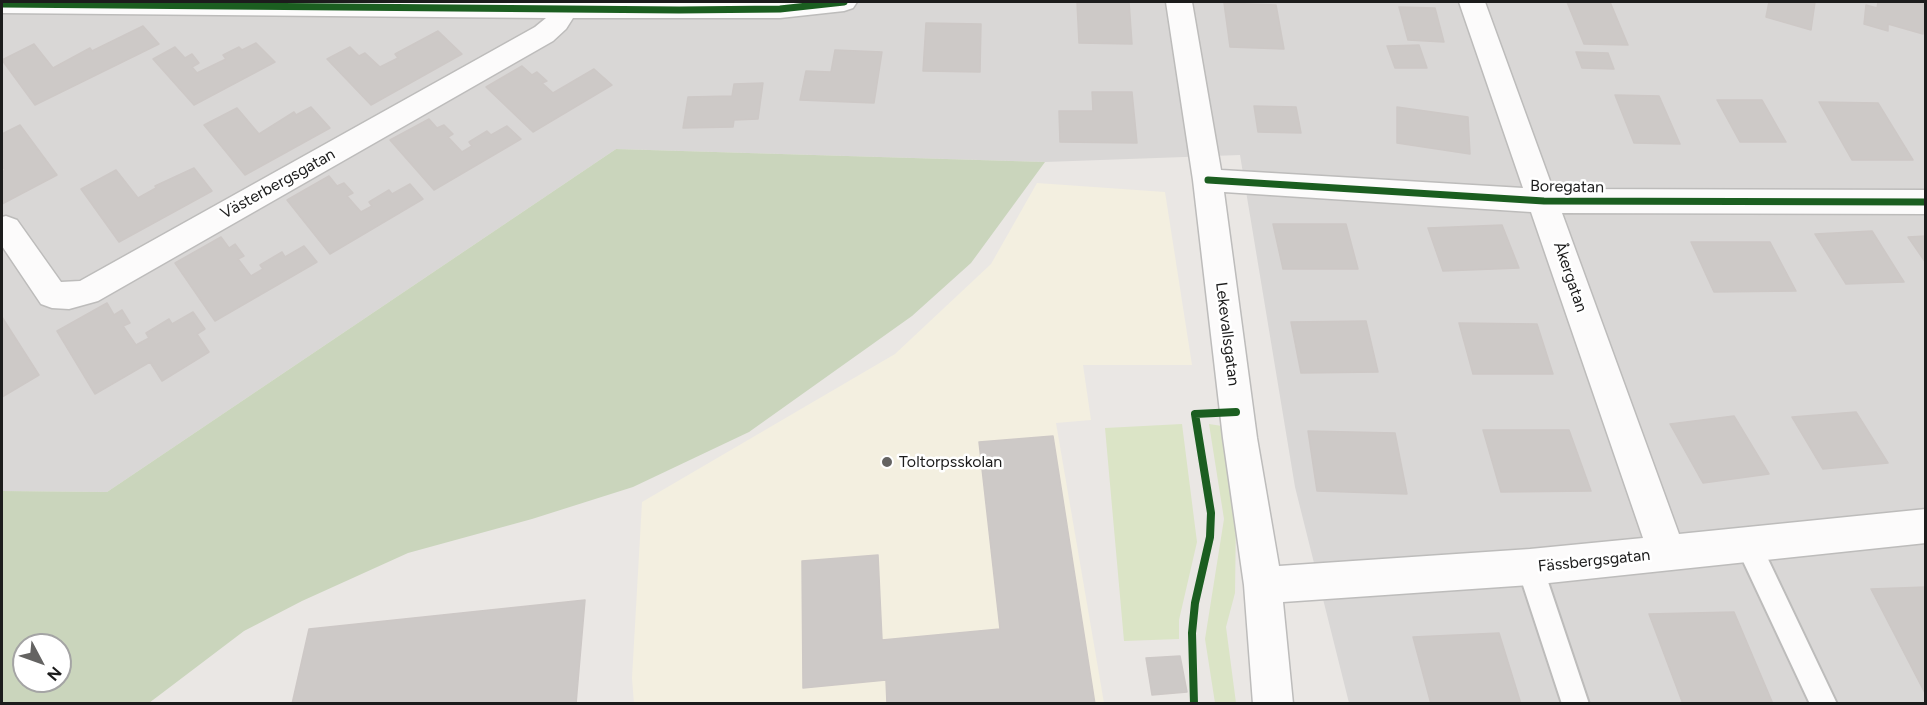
<!DOCTYPE html>
<meta charset="utf-8">
<style>
body{margin:0}
#map{position:relative;width:1927px;height:705px;overflow:hidden;background:#eae7e4;font-family:Figtree,sans-serif}
canvas{display:block}
.frame{position:absolute;inset:0;border:3px solid #1c1c1c;pointer-events:none}
.north{position:absolute;left:12px;top:633px;width:60px;height:60px;box-sizing:border-box;background:#fff;border:2px solid #a4a4a4;border-radius:50%;rotate:131deg;font-size:16px;font-weight:700;line-height:24px;text-align:center;color:#1c1c1c}
.north::after{content:'';display:block;margin:auto;width:21px;height:27px;background:#646362;clip-path:polygon(50% 0,100% 100%,50% 72%,0 100%)}
</style>
<div id="map">
<canvas width="1927" height="705"></canvas>
<div class="frame"></div>
<div class="north">N</div>
</div>
<script>
const ctx = document.querySelector('canvas').getContext('2d');
ctx.lineJoin = 'round';
function paint(path, color) { ctx.fillStyle = color; ctx.fill(path, 'evenodd'); }
function trace(path, color, width, dash) { ctx.strokeStyle = color; ctx.lineWidth = width; ctx.lineCap = dash ? 'butt' : 'round'; ctx.setLineDash(dash || []); ctx.stroke(path); }
function write(font, color, halo, rows, align = 'center') {
  ctx.font = font + ' Figtree,sans-serif'; ctx.lineWidth = 5; ctx.setLineDash([]); ctx.textBaseline = 'middle'; ctx.strokeStyle = halo; ctx.fillStyle = color; for (const [text, x, y, turn = 0] of rows) {
    ctx.save(); ctx.translate(x, y); ctx.rotate((+turn || 0) * Math.PI / 180); ctx.textAlign = isNaN(turn) ? turn : align; if (halo) ctx.strokeText(text, 0, 0); ctx.fillText(text, 0, 0); ctx.restore();
  }
}
const residential = new Path2D(`
 M2,2H1925V703H1349L1295,487L1240,155L1045,162L616,149L107,492L2,491Z`);
const education = new Path2D(`
 M1037,183L1165,192L1192,365H1083L1091,420L1056,423L1104,703L634,704L632,678L642,502L895,354L991,264Z`);
const grass = new Path2D(`
 M1182,424L1197,542L1179,620V639L1124,641L1105,428Z
 M1209,424L1222,426L1236,518L1235,593L1226,627L1236,703H1215L1205,639L1224,519Z`);
const forest = new Path2D(`
 M616,149L1045,162L971,263L912,316L749,432L633,487L532,519L408,553L302,601L244,631L149,703H2V491L107,492ZM24,645H60V681H24Z`);
const building = new Path2D(`
 M1077,2H1129L1132,44L1079,43Z
 M1567,2H1610L1628,45L1584,44Z
 M1769,2H1815L1811,30L1766,17Z
 M1878,2H1915L1925,4L1923,34L1888,24V31L1864,24L1866,5L1877,8Z
 M1224,3L1276,5L1284,49L1230,47Z
 M1399,7L1435,8L1444,42L1408,40Z
 M926,23L981,24L980,72L923,71Z
 M143,26L159,44L35,105L2,60L34,44L53,68L90,48L92,51Z
 M438,31L462,54L371,105L327,59L350,47L359,56L365,53L380,67L398,58L395,54Z
 M256,43L275,62L194,105L153,59L175,47L185,58L192,54L199,63L192,67L197,73L226,59L223,55L239,47L242,50Z
 M1419,45L1427,68H1395L1387,46Z
 M835,50L882,52L874,103L800,100L806,71L831,72Z
 M1576,52L1608,53L1614,69L1582,68Z
 M522,66L532,75L537,72L547,81L542,83L553,93L594,69L612,85L533,132L486,87Z
 M763,83L758,119L734,120L733,127L683,128L688,97L732,96L734,84Z
 M1092,92H1132L1137,143L1060,142L1059,111H1093Z
 M1615,95L1659,96L1680,144L1634,143Z
 M1717,100H1762L1786,142H1740Z
 M1819,102L1878,103L1913,160H1852Z
 M1254,106L1296,107L1301,133L1258,132Z
 M311,107L330,128L245,175L204,125L237,108L259,134L294,112L296,115Z
 M1397,107L1468,117L1470,154L1397,143Z
 M429,119L437,128L444,125L453,134L448,137L462,152L472,146L469,142L487,131L491,135L507,126L521,139L434,190L390,140Z
 M20,125L57,175L2,204V172L5,170L2,166L3,149L2,134Z
 M194,168L212,191L119,242L81,189L116,170L138,198L156,188L155,186Z
 M329,176L337,186L344,183L353,193L347,196L361,212L372,206L369,202L389,190L392,194L410,184L423,199L330,254L287,200Z
 M1273,224H1346L1358,269H1283Z
 M1502,225L1519,268L1443,271L1428,228Z
 M1872,231L1904,282L1846,284L1815,234Z
 M1926,236V263L1908,237Z
 M221,237L229,248L235,244L244,256L238,259L251,276L263,269L260,265L282,252L285,257L304,246L317,262L215,321L175,263Z
 M1691,242H1770L1796,291L1714,292Z
 M107,303L114,315L122,310L130,323L123,326L136,345L149,338L146,333L169,319L172,324L193,312L205,329L197,334L209,352L162,381L150,362L95,394L57,331Z
 M2,317L39,375L2,397Z
 M1366,321L1378,372L1301,373L1291,322Z
 M1459,323L1537,324L1553,374H1473Z
 M1856,412L1888,463L1823,469L1792,417Z
 M1734,416L1769,474L1703,483L1670,424Z
 M1483,430H1569L1591,491L1501,492Z
 M1308,431L1395,433L1407,494L1317,491Z
 M1053,436L1095,704H887L886,680L803,688L802,561L878,555L882,640L1000,629L979,442Z
 M1926,587V695L1871,589Z
 M585,600L576,704H292L309,629Z
 M1734,612L1773,704H1683L1649,614Z
 M1499,633L1521,704H1431L1413,637Z
 M1180,656L1187,692L1152,695L1146,658Z`);
const lane = new Path2D(`
 M1748,532L1757,536L1837,704H1810L1735,544L1739,536Z
 M1530,555L1539,558L1543,567L1589,704H1562L1517,567L1521,558Z`);
const street = new Path2D(`
 M2,2H857L853,8L844,11L780,18H573L566,29L553,41L98,301L69,309L52,308L41,304L2,246V217L6,216L17,220L61,282L80,281L535,27L546,18L2,13Z
 M1166,2H1192L1221,170L1523,188L1459,2H1485L1553,189L1926,190V214L1562,213L1679,534L1926,509V543L1530,585L1283,602L1293,704H1253L1244,585L1223,438L1193,180ZM1224,192L1531,212L1643,538L1530,549L1279,566L1257,438Z`);
const cyclewayFar1 = new Path2D(`
 M2,4L679,10L780,9L844,2
 M1208,180L1544,201L1926,202`);
const cycleway = new Path2D(`
 M1194,704L1192,633L1195,603L1210,537L1211,513L1195,414L1236,412`);
const markers = [
 [887,462,6,"#646362"]
];
const streetNames = [
 ["Västerbergsgatan",278,184,-29],
 ["Boregatan",1567,187,1],
 ["Åkergatan",1570,277,71],
 ["Lekevallsgatan",1227,334,83],
 ["Fässbergsgatan",1594,561,-6]
];
const poiNames = [
 ["Toltorpsskolan",899,462]
];
paint(residential, '#d9d7d6');
paint(education, '#f3efe0');
paint(grass, '#dbe4c6');
paint(forest, '#cad5bc');
paint(building, '#cdc9c7');
trace(building, '#cdc8c6', 1.5);
trace(lane, '#bdbcbb', 4);
trace(street, '#bdbcbb', 3);
paint(lane, '#fcfbfb');
paint(street, '#fcfbfb');
trace(cyclewayFar1, '#1b5e20', 7);
trace(cycleway, '#1b5e20', 8);
for (const [x, y, r, color] of markers) { const dot = new Path2D(); dot.arc(x, y, r, 0, 2 * Math.PI); ctx.fillStyle = color; ctx.fill(dot); trace(dot, '#fff', 2); }
write('16px', '#1c1c1c', '#fff', streetNames);
write('16px', '#1c1c1c', '#fff', poiNames, 'left');
</script>
